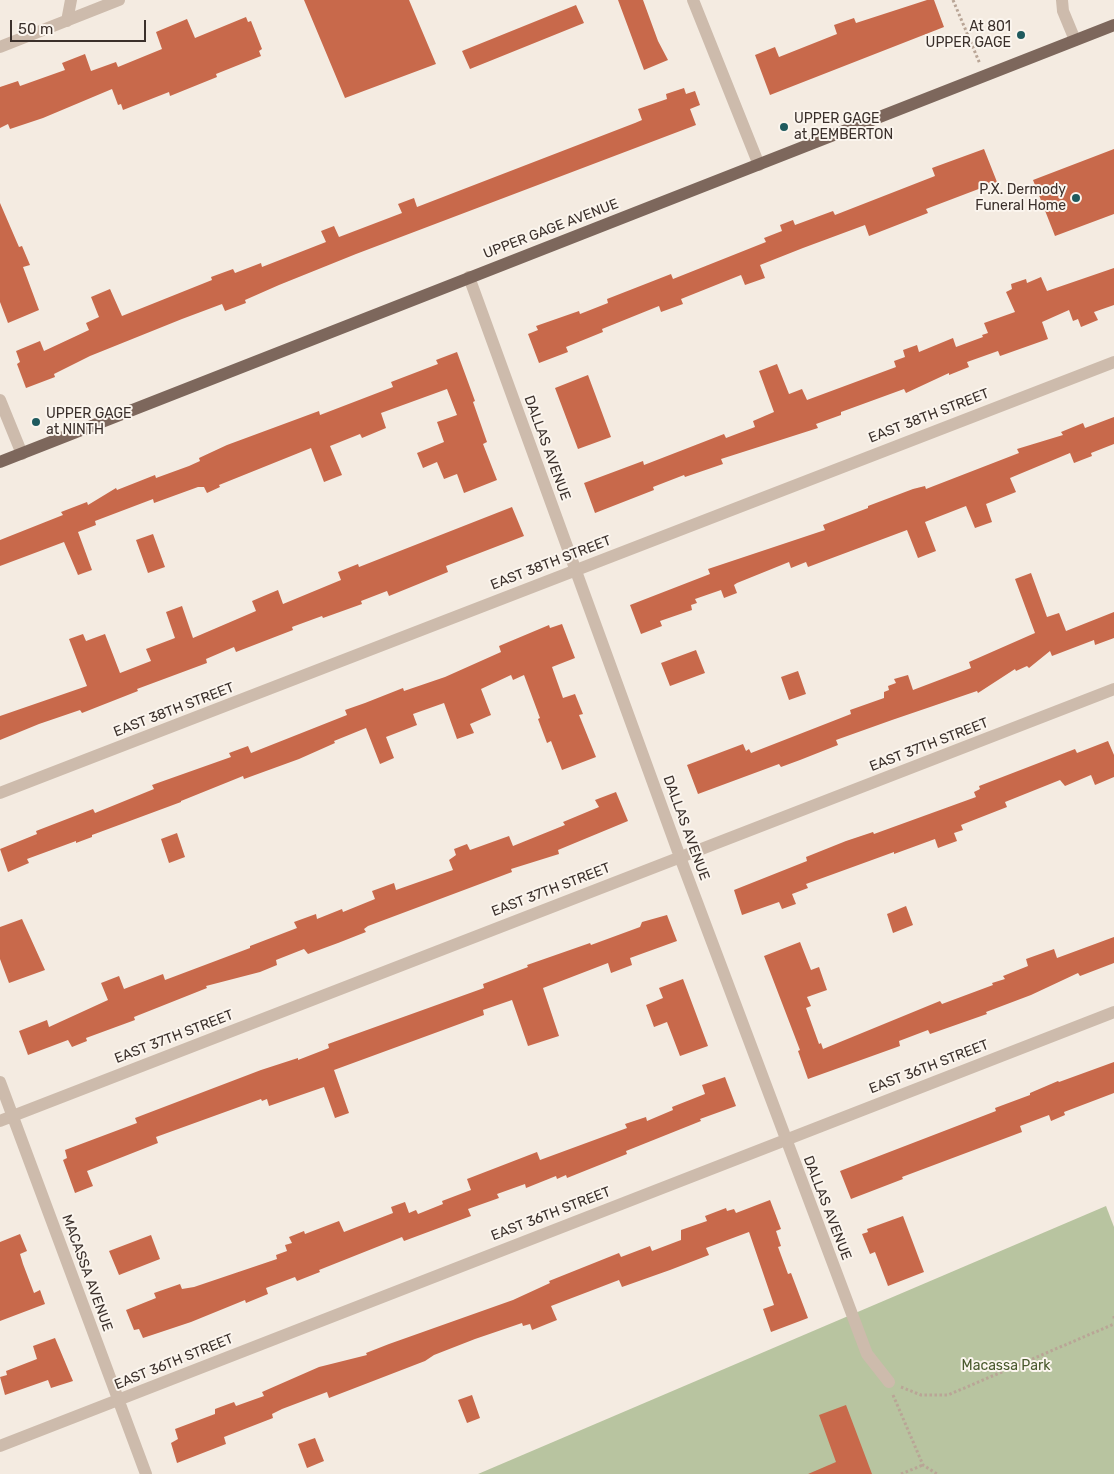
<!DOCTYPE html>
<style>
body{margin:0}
#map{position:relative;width:1114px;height:1474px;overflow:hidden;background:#f4ebe1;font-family:Rubik,sans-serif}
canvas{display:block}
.scale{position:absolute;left:10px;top:20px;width:136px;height:22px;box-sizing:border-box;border:2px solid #3b302b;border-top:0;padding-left:6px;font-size:15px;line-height:18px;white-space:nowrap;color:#3b302b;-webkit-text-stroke:4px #fbf5ee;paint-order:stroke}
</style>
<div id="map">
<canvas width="1114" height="1474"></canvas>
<div class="scale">50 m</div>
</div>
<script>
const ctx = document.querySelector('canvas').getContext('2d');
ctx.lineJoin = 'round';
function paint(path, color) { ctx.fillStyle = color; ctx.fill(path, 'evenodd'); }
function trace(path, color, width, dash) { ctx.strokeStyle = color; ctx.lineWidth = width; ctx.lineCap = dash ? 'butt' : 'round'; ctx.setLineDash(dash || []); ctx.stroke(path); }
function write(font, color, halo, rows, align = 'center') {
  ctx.font = font + ' Rubik,sans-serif'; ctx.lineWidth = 4; ctx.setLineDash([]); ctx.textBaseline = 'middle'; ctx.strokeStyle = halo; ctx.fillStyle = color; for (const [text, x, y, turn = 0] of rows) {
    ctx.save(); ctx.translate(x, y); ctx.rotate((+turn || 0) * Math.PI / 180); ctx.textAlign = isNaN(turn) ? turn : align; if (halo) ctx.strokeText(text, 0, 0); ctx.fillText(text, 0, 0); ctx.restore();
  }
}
const green = new Path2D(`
 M1106,1206L1114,1227V1474H478Z`);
const building = new Path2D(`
 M304,0H409L436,64L345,98Z
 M618,0H643L658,41L668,60L644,70Z
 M927,0H934L944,27L770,95L755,55L775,47L779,57L837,34L834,25L854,18L856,23Z
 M576,5L584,23L470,69L462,51Z
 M246,17L248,22L251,21L262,49L259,51L261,56L216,74L217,77L170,96L169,92L123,110L121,104L118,105L112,89L43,118L10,129L8,124L0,128V87L18,81L20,86L65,70L62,63L85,54L91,71L116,62L118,67L162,49L156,32L187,19L195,38Z
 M684,88L686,94L695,91L700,105L690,109L696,125L356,254L279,285L245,300L246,303L225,311L222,304L182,319L90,356L54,374L55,377L26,388L17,364L20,362L16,351L40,341L44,351L89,330L86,323L99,317L91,297L110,289L122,316L212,280L211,277L233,269L235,273L261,263L262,267L326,242L321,231L334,226L339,237L402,213L398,204L414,198L417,207L635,123L642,120L638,109L667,99L666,94Z
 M984,149L997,182L926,209L928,213L869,236L865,225L803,248L760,265L765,278L745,285L741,275L681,299L683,304L661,312L659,306L602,329L603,332L566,347L568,352L539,363L528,334L538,330L536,326L579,311L580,314L608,303L607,299L671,274L673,279L766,242L764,238L782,231L780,225L793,220L795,225L833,211L835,215L935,176L932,168Z
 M1114,149V214L1055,236L1033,180Z
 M0,203L19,247L22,246L30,265L23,267L39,310L8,323L0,302Z
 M1114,268V305L1094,312L1098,320L1081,327L1078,319L1073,321L1069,310L1042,322L1048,339L1000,356L998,351L967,362L969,367L949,375V373L906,393L904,389L841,412V415L816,424L818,428L721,459L723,464L685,477L684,475L653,487L654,490L595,513L584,483L643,461L644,465L724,434L726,438L755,427L753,421L774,412L759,371L777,364L789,394L802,389L807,400L896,367L894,361L905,357L903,350L917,345L919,352L953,338L956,347L983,337L982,335L988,333L984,323L1015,312L1006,292L1012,289L1011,284L1026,279L1027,283L1041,277L1047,291Z
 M457,352L475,401L473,402L487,442L483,444L497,480L464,493L457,474L444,479L437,462L423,468L417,453L444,442L437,422L457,415L447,389L381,413L386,428L362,438L360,434L330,446L342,475L324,482L311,448L219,485L220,487L207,493L204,487H198L154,503L153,499L95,521L96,525L78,532L92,570L78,575L64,542L0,566V540L63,515L61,512L87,502L88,505L116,488L117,490L155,475L156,478L189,466L200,461L199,458L227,445L319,411L320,415L393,387L391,382L438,364L436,360Z
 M588,375L611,437L578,449L555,388Z
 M1114,417V444L1091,453L1092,456L1074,463L1070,453L1010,478L1016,492L986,504L992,522L975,528L966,506L925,522L936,551L918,558L907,530L808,567L806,562L791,568L789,562L737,583L734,585L737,593L724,598L721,590L695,599L697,603L691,605L692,610L660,621L662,626L641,634L630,605L710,574L708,569L825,530L823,525L868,508V506L913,489L925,486L926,489L1019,453L1017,449L1063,435L1061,432L1083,423L1085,428Z
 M512,507L524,536L446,566L448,572L389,596L387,591L361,601L362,604L323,618L322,616L292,627L293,630L236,652L234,647L206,659L207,663L137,689L138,691L82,713L80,710L39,724L0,740V716L87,686L69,639L83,634L86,641L105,634L120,673L151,661L146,649L175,638L166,612L182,606L193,638L256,611L252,601L278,590L283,604L341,580L338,572L358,564L359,567Z
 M153,534L165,567L148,573L136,540Z
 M1031,573L1047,617L1059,613L1066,631L1114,612V638L1095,645L1094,640L1052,656L1050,651L1029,668L1027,666L1016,671L1015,669L978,693L977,691L892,720L836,740L838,745L800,760L781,767L779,764L698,794L687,765L743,744L746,751L749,749L751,753L851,714L850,710L884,698V692L889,690L888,686L896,683L894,679L908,675L913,690L971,668L969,662L1035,633L1015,579Z
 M562,624L575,658L552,667L563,698L575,694L583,714L579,715L596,757L562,770L551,741L547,743L538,719L540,718L524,675L513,680L511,675L481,689L491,715L470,724L474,733L457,739L444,703L413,714L417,725L386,737L394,758L380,764L366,728L334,741L335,743L299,759L244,779L243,776L181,801V802L92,835V837L76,843V841L27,859L29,863L8,872L0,849L37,834L36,831L93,809L95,813L154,789L152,785L231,757L229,753L248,746L251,753L347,715L345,710L365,703L403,688L404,691L445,677L501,652L499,646L549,625L550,628Z
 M696,650L705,673L670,686L661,663Z
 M798,671L806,694L789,700L781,677Z
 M1108,741L1114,755V777L1095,785L1091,775L1065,786L1060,780L1005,802L1007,807L961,825L963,830L954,833L957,841L938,848L935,839L894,854V852L806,884L808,888L792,894L796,904L782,909L779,902L742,915L734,890L807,861L806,857L846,841L873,832L874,834L976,797L974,792L980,789L979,786L1075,749L1077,753Z
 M616,792L628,821L558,850L559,854L511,869L512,872L368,926L364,929L366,932L338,943L308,954L304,949L276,960L277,965L260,972L206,986L207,988L134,1017L135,1020L86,1038L87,1041L72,1047L68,1040L28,1055L19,1031L47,1020L49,1027L108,1000L101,983L119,976L124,989L163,974L165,980L250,948V946L297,928L294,922L316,914L317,919L342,909L343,912L375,899L372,891L394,883L396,890L453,870L449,860L456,855L454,849L467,844L470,850L509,836L513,846L565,825L563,822L599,807L595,800Z
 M177,833L185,857L169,863L161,839Z
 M906,906L913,925L893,933L887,914Z
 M667,915L677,941L630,958L632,965L611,973L608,963L543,988L559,1036L528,1046L512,1000L483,1010L484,1015L334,1070L349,1113L335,1118L324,1087L269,1106L267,1099L262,1101L261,1099L156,1137L158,1143L87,1171L93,1186L75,1193L63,1160L67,1158L65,1150L137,1123L135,1118L261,1070L298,1058V1060L329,1048L328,1044L484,988L483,984L528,967L527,965L590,943L591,945L640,927L642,922Z
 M22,919L45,970L9,983L0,959V927Z
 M1114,937V963L1080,976L1078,973L1031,995L986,1012L987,1014L930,1034L928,1030L899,1041L900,1046L808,1079L798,1051L800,1050L764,956L800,942L811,970L819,967L827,990L807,997L811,1006L806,1008L819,1044L821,1043L823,1049L940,1001L942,1004L993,985L992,983L1005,979L1003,976L1028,966L1026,959L1054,949L1057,958Z
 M683,979L708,1046L680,1056L667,1022L654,1027L646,1005L663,998L659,988Z
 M1114,1062V1093L1064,1112L1065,1115L1051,1121L1049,1115L1020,1126L1022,1132L902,1177L903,1179L851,1199L840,1171L996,1111L995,1108L1030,1095V1093L1058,1081L1059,1082Z
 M725,1077L736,1106L700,1119L701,1121L626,1151L627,1154L567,1178L566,1175L557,1179L556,1176L526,1188L525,1184L497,1194L499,1198L468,1209L471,1216L404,1241L402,1237L319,1270L320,1272L297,1281L295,1277L266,1288L268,1294L246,1303L245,1300L191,1322L143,1338L139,1329L134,1330L126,1310L156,1298L154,1293L180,1284L182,1289L194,1287L277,1259L276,1255L287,1251L285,1245L292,1243L289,1237L304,1231L305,1234L339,1221L344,1232L393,1213L391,1207L405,1202L409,1213L416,1210L418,1214L443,1204L442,1201L471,1190L467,1179L537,1152L540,1160L627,1128L625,1124L646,1117L647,1121L673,1110L672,1107L705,1094L702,1085Z
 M770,1200L781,1229L776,1231L781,1246L778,1247L788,1274L791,1273L808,1318L771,1332L763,1309L774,1305L749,1232L706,1248L709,1255L670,1270L622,1287L619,1280L551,1306L557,1320L532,1330L530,1324L523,1326L522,1323L475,1339L434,1355L425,1361L329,1398L327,1392L282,1409L272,1414L273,1418L224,1437L226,1444L177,1463L171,1443L178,1439L175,1429L215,1414V1409L234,1402L236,1406L264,1396L262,1392L319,1367L367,1355L366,1353L389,1344L513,1300L550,1283L549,1281L619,1253L621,1257L650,1246L652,1251L681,1240V1230L707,1221L705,1216L726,1208L727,1211L734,1209L736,1213Z
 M903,1216L924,1272L888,1286L875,1252L870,1254L862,1234L868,1232L867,1229Z
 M20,1234L27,1251L20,1254L23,1264L34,1293L40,1290L45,1304L0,1321V1242Z
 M151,1235L160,1259L119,1275L109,1251Z
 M55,1338L73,1381L51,1388L48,1380L5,1395L0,1377L7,1375L6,1371L37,1359L33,1346Z
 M472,1395L480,1418L467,1423L458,1400Z
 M846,1405L872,1474H808L836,1462L819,1415Z
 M315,1438L324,1461L307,1468L298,1444Z`);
const path = new Path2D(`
 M953,0L980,64
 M1114,1316V1321
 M901,1387L921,1395H948L1114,1324
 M893,1395L923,1465L937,1474
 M901,1474L923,1465`);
const minor = new Path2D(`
 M693,0L759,165
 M1062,0L1063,11L1075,40
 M67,21L71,0
 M0,47L119,0
 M469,277L680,857L867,1354L889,1382
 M0,400L22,454
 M0,793L1114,362
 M0,1082L146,1474
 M0,1121L1114,689
 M0,1446L1114,1012`);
const major = new Path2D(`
 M0,462L1114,25`);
const markers = [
 [1021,35,5,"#1f5a5e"],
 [784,127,5,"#1f5a5e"],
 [1076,198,5,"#1f5a5e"],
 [36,422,5,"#1f5a5e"]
];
const poiNames = [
 ["At 801",1011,27],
 ["UPPER GAGE",1011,43],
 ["UPPER GAGE",794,119,"left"],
 ["at PEMBERTON",794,135,"left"],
 ["P.X. Dermody",1066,190],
 ["Funeral Home",1066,206],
 ["UPPER GAGE",46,414,"left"],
 ["at NINTH",46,430,"left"]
];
const streetNames = [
 ["UPPER GAGE AVENUE",551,229,-21],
 ["EAST 38TH STREET",929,416,-21],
 ["DALLAS AVENUE",547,448,70],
 ["EAST 38TH STREET",551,563,-21],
 ["EAST 38TH STREET",174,710,-21],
 ["EAST 37TH STREET",929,745,-21],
 ["DALLAS AVENUE",686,828,70],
 ["EAST 37TH STREET",551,890,-21],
 ["EAST 37TH STREET",174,1037,-21],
 ["EAST 36TH STREET",929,1067,-21],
 ["DALLAS AVENUE",827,1208,69],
 ["EAST 36TH STREET",551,1214,-21],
 ["MACASSA AVENUE",87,1273,70],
 ["EAST 36TH STREET",174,1362,-22]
];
const parkNames = [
 ["Macassa Park",1006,1366]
];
paint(green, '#b8c4a0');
paint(building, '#c8694b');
trace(path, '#b9a596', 3, [2.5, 2.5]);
trace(minor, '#cdbbac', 12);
trace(major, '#7d675c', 12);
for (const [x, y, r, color] of markers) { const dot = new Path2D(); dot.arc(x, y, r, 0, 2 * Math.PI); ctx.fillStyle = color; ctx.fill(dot); trace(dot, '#fbf5ee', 2); }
write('14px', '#3b302b', '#fbf5ee', poiNames, 'right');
write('14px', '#3b302b', '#fbf5ee', streetNames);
write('14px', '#4a5a2e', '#fbf5ee', parkNames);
</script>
